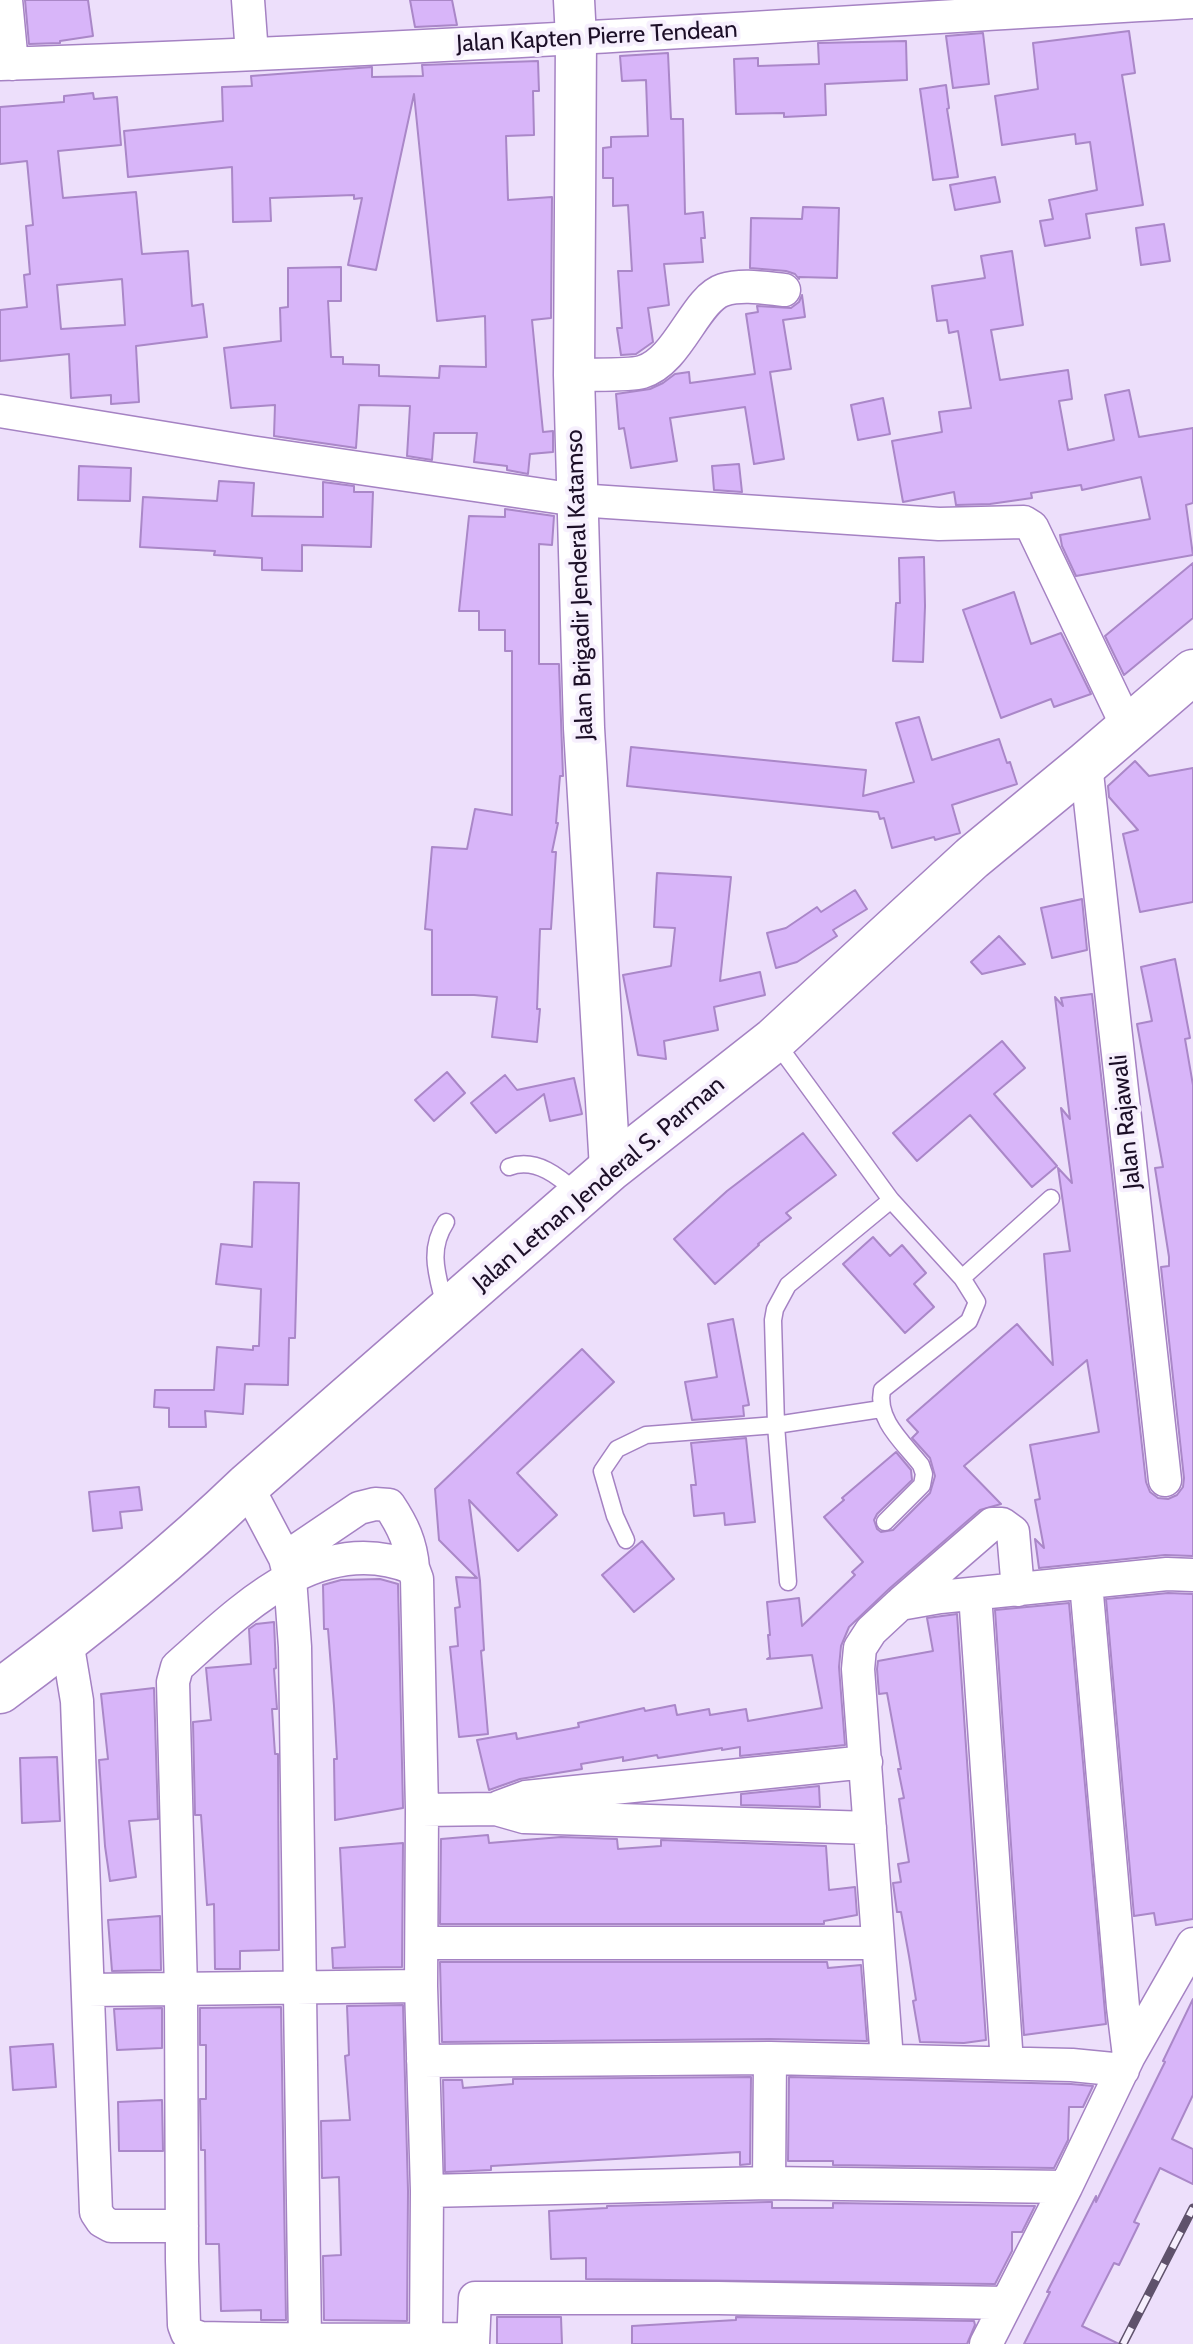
<!DOCTYPE html>
<style>
body{margin:0}
canvas{display:block;background:#eddffb}
</style>
<canvas width="1193" height="2344"></canvas>
<script>
const ctx = document.querySelector('canvas').getContext('2d');
ctx.lineJoin = 'round';
function paint(path, color) { ctx.fillStyle = color; ctx.fill(path, 'evenodd'); }
function trace(path, color, width, dash) { ctx.strokeStyle = color; ctx.lineWidth = width; ctx.lineCap = dash ? 'butt' : 'round'; ctx.setLineDash(dash || []); ctx.stroke(path); }
function write(font, color, halo, rows, align = 'center') {
  ctx.font = font + ' Cabin,sans-serif'; ctx.lineWidth = 8; ctx.setLineDash([]); ctx.textBaseline = 'middle'; ctx.strokeStyle = halo; ctx.fillStyle = color; for (const [text, x, y, turn = 0] of rows) {
    ctx.save(); ctx.translate(x, y); ctx.rotate((+turn || 0) * Math.PI / 180); ctx.textAlign = isNaN(turn) ? turn : align; if (halo) ctx.strokeText(text, 0, 0); ctx.fillText(text, 0, 0); ctx.restore();
  }
}
const building = new Path2D(`
 M25,0H88L93,36L60,41V43L29,44Z
 M410,0H452L457,25L415,27Z
 M1129,31L1135,73L1122,75L1143,205L1086,214L1090,238L1045,246L1040,221L1053,219L1049,200L1097,190L1090,142L1076,144L1075,134L1002,145L995,96L1038,89L1033,43Z
 M983,33L989,84L953,88L946,36Z
 M906,41L907,80L825,84L826,115L784,117V113L736,114L734,59L758,58V66L819,64L818,43Z
 M668,53L671,119H683L685,214L703,212L705,238H701L703,262L664,264L669,305L648,308L653,342L636,354L621,355L617,328H622L618,271H632L628,205L613,206V178H603V148L611,147V137L648,136L646,80L622,81L620,56Z
 M538,61L539,91H533L534,135L506,136L508,200L552,197L551,318L532,320L543,432L553,431V452L530,454L528,474L507,470V466L474,462L477,433H434L432,460L407,456L410,406L359,405L356,448L274,436L275,405L231,408L224,348L281,341L280,308L288,307V268L341,267V301H328L331,357H343V364L379,365V376L439,378L440,366L486,367L485,316L437,321L414,94L376,270L348,265L362,198L354,199V195L270,198L271,221L233,222L232,167L128,177L124,131L223,121L222,87L252,86L251,76L372,67V77L423,76L422,65Z
 M946,85L949,108L947,109L958,177L933,180L920,89Z
 M93,93L94,99L117,97L121,145L58,151L63,198L136,192L142,254L188,251L192,306L203,304L207,337L136,346L139,402L111,404V395L71,398L69,354L0,361V310L27,307L24,275L30,274L26,226L33,225L27,161L0,164V107L64,102V96ZM122,279L125,325L61,329L57,285Z
 M995,177L1000,202L955,210L950,185Z
 M803,207L839,208L837,278L799,277V279L795,274L786,271L750,268L751,218L802,219Z
 M1164,224L1170,261L1141,265L1136,228Z
 M1012,251L1023,325L991,330L1000,380L1068,370L1072,399L1059,401L1068,450L1114,440L1105,395L1129,390L1139,437L1193,428V503L1186,505L1193,555L1076,576L1062,546L1060,535L1150,519L1141,477L1082,490L1081,485L1031,493L1032,498L990,504L956,505L954,492L903,502L892,441L942,432L939,412L971,408L958,331L949,333L947,320L937,321L932,286L985,278L981,256Z
 M802,295L805,317L783,320L791,369L770,372L784,459L754,464L745,407L670,418L677,461L631,468L624,428L619,429L616,394L650,389L663,383L675,374L689,372L690,383L755,374L746,314L758,312L757,306L791,308L799,302Z
 M883,398L890,434L858,440L851,405Z
 M739,464L742,492L714,490L712,466Z
 M79,466L131,468L130,501L78,500Z
 M219,481L254,483L252,516L323,517V482L354,486V492H373L371,547L302,545V571L262,570V558L214,555L215,551L140,547L143,497L217,501Z
 M505,509L554,516L552,545L539,544V664H559L563,776H560L556,823H558L552,852H556L551,929H540L537,1009H540L537,1042L492,1037L497,997L474,995H432V930L425,929L432,847L467,849L475,809L512,815V651H505V630H479V611H459L469,516L505,517Z
 M924,557L925,606L923,662L893,661L896,603H900L899,558Z
 M1193,563V618L1124,675L1105,636Z
 M1014,592L1031,644L1061,633L1091,694L1054,707L1051,699L1001,718L963,610Z
 M919,717L932,760L999,739L1007,763L1010,762L1017,784L952,805L960,833L935,840L934,837L892,848L884,818L880,819L878,812L627,786L631,747L866,770L863,796L914,782L896,723Z
 M1135,761L1149,776L1193,768V902L1140,912L1123,834L1138,830L1109,797L1108,786Z
 M657,873L731,877L720,981L760,972L765,995L714,1007L718,1030L664,1041L666,1059L638,1055L623,975L671,966L675,928L654,927Z
 M855,890L867,909L833,930L837,936L797,962L776,968L767,933L786,928L817,907L821,912Z
 M1082,899L1087,950L1052,958L1041,908Z
 M999,936L1025,964L982,974L971,962Z
 M1175,959L1190,1038L1185,1039L1193,1085V1556L1165,1555L1039,1568L1035,1539L1044,1548L1035,1500L1040,1499L1030,1445L1099,1432L1087,1360L964,1466L1001,1504L980,1510L890,1588L849,1627L841,1646L839,1667L845,1745L740,1756V1747L722,1750V1748L658,1758L657,1755L623,1761V1757L581,1764L582,1769L520,1779L489,1790L477,1740L516,1733L517,1739L579,1727L578,1723L644,1708L645,1711L675,1705L677,1715L709,1709L710,1715L746,1709L748,1721L822,1708L812,1655L767,1659L770,1657L768,1635H770L767,1602L799,1598L802,1626L855,1575L852,1572L863,1562L824,1517L844,1500L842,1498L896,1452L911,1470L912,1480L877,1514L874,1520L877,1529L881,1532L893,1530L930,1493L935,1476L930,1458L912,1438L918,1432L907,1420L1017,1324L1053,1365L1044,1254L1070,1251L1058,1168L1072,1183L1061,1108L1070,1119L1055,997L1063,1006L1061,998L1092,994L1146,1482L1150,1492L1158,1498L1168,1499L1177,1495L1183,1487L1184,1478L1161,1267L1169,1266V1257L1155,1168L1163,1167L1137,1024L1152,1021L1141,967Z
 M1002,1041L1025,1068L994,1094L1057,1166L1032,1187L970,1115L917,1161L893,1133Z
 M447,1072L465,1093L434,1121L415,1100Z
 M505,1075L517,1090L574,1078L582,1114L550,1121L544,1094L496,1133L471,1103Z
 M803,1133L836,1175L786,1213L791,1218L758,1244L759,1245L715,1284L674,1239L727,1191Z
 M254,1182L299,1183L295,1338H289L288,1385L245,1384L243,1414L205,1411L206,1427H169V1408L154,1407L155,1390H214L217,1347L253,1350V1346H259L261,1289L216,1284L221,1244L252,1247Z
 M873,1237L890,1256L902,1245L926,1273L914,1284L934,1307L905,1333L843,1264Z
 M733,1319L749,1405L743,1406L744,1416L692,1420L685,1382L717,1377L708,1324Z
 M582,1349L614,1382L517,1473L557,1515L518,1551L469,1500L480,1581L484,1650L481,1651L488,1734L459,1737L450,1647L458,1646L455,1608L460,1607L456,1577L477,1578L439,1540L435,1489Z
 M746,1438L755,1522L725,1525L724,1513L694,1516L691,1485H696L691,1443Z
 M139,1487L142,1510L120,1512L122,1528L93,1531L89,1492Z
 M642,1541L674,1579L634,1612L602,1575Z
 M380,1579L398,1584L403,1808L335,1820L334,1759H337L334,1706L328,1629H324L323,1585L341,1580Z
 M1168,1593L1193,1594V1919L1156,1925L1154,1913L1134,1916L1106,1599Z
 M1069,1603L1106,2024L1024,2035L995,1610Z
 M957,1614L986,2040L964,2043L920,2042L913,2001L916,2000L909,1956L901,1912H897L893,1883L901,1882L898,1864L909,1862L899,1799L904,1798L898,1769H901L887,1693L879,1694L877,1669L878,1661L933,1651L927,1618Z
 M274,1622L276,1668L274,1669L277,1709H272L275,1754H278L279,1950L240,1951V1969H215L214,1904L207,1905L201,1815H195L193,1722L211,1720L206,1668L251,1664L249,1629L256,1624Z
 M154,1688L158,1819L129,1821L136,1877L110,1881L105,1846L99,1760L108,1759L101,1694Z
 M57,1757L60,1821L22,1823L20,1758Z
 M819,1786L820,1807L741,1805V1794Z
 M488,1835L489,1843L561,1837L617,1839L618,1849L661,1846V1840L826,1846L829,1890L855,1887L857,1915L824,1921V1924H440L441,1839Z
 M403,1843L402,1967L333,1968L332,1948L345,1947L340,1848Z
 M160,1916L161,1970L112,1971L108,1920Z
 M440,1962H827L828,1968L861,1965L867,2041L770,2039L442,2042Z
 M1193,1999V2095L1172,2139L1193,2149V2184L1160,2168L1134,2222L1139,2224L1119,2265L1114,2263L1082,2326L1119,2344H1024L1050,2292H1047L1096,2196V2202L1165,2062L1163,2061Z
 M403,2005L408,2191L407,2321L324,2320L323,2256L341,2255L339,2177L322,2178L321,2121L350,2120L345,2056L349,2055L347,2006Z
 M281,2007L286,2320H261V2310L221,2311L219,2244H206L205,2150H201L200,2099H206V2045H200V2008Z
 M162,2008V2048L117,2050L114,2009Z
 M53,2044L56,2087L13,2090L10,2047Z
 M751,2077L750,2164L740,2165V2152L491,2166V2170L445,2172L443,2080H462L463,2088L513,2084V2079Z
 M789,2077L1071,2084L1093,2086L1083,2107H1069L1068,2140L1054,2168L833,2165V2161H788Z
 M162,2100L163,2151H119L118,2102Z
 M769,2202H772V2208H833V2203L1035,2206L1022,2232H1012V2251L995,2284L586,2279V2258L551,2259L549,2211L607,2208V2206Z
 M497,2317H561L562,2344H497Z
 M736,2317L974,2321L975,2325L967,2344H632V2326L736,2320Z`);
const service = new Path2D(`
 M775,1041L891,1200L962,1278L977,1302L969,1321L882,1390C876,1420 903,1442 921,1465L924,1474L922,1485L885,1522
 M509,1167C536,1157 560,1177 578,1194
 M962,1278L1051,1198
 M445,1307C438,1276 427,1251 446,1222
 M626,1540L615,1516L602,1471L617,1449L646,1435L776,1425L881,1409
 M788,1582L776,1425L773,1320L775,1309L788,1285L891,1200`);
const minor = new Path2D(`
 M6,0L12,64
 M248,0L252,54
 M0,64C398,51 796,25 1193,2
 M574,375C590,374 628,376 642,372C678,362 695,299 723,290C742,284 764,288 784,290
 M0,411L250,452L577,500L939,524L1024,522L1032,527L1128,728
 M1086,764L1165,1480
 M247,1486L285,1558L290,1578L295,1647L305,2340
 M285,1558L359,1508L375,1504L389,1505C403,1526 411,1543 413,1568
 M1086,1583L1123,2007L1129,2056
 M975,1594L1007,2063
 M902,1602L992,1524H1002L1013,1532L1018,1590
 M67,1641L77,1701L96,2212L102,2221L111,2226H182
 M499,1807L526,1797L866,1762
 M422,1810L496,1809L524,1817L870,1828
 M422,1943H878
 M88,1990L421,1986
 M887,2060L858,1669L860,1648L871,1631L900,1604L940,1597L1167,1574L1193,1575
 M423,2061L770,2058L1072,2065L1123,2070
 M769,2183L770,2058
 M427,2191L769,2183L1066,2187
 M426,2340L427,2191L421,1986L422,1810L417,1579L413,1568C324,1531 248,1603 187,1658L177,1667L173,1682L181,1990L182,2261L184,2325L187,2333L201,2338C291,2340 382,2340 473,2339
 M473,2344L475,2298H718L1006,2303
 M986,2344L1066,2187L1129,2056L1193,1944`);
const tertiary = new Path2D(`
 M574,0L576,38L574,375L584,728L610,1169`);
const trunk = new Path2D(`
 M0,1691C87,1627 170,1560 247,1486L610,1169L774,1040L972,858L1086,764L1193,672`);
const rail = new Path2D(`
 M1123,2344L1193,2208`);
const streetNames = [
 ["Jalan Kapten Pierre Tendean",597,37,-3],
 ["Jalan Brigadir Jenderal Katamso",580,585,-92],
 ["Jalan Rajawali",1126,1122,-96],
 ["Jalan Letnan Jenderal S. Parman",599,1184,-40]
];
paint(building, '#d8b5f9');
trace(building, '#aa87c8', 2);
trace(service, '#a582c3', 19);
trace(minor, '#a582c3', 35);
trace(tertiary, '#a582c3', 43);
trace(trunk, '#a582c3', 47);
trace(service, '#fff', 16);
trace(minor, '#fff', 32);
trace(tertiary, '#fff', 40);
trace(trunk, '#fff', 44);
trace(rail, '#5f526b', 9);
trace(rail, '#f6effd', 6, [18]);
write('24px', '#1c0f27', '#f6effd', streetNames);
</script>
